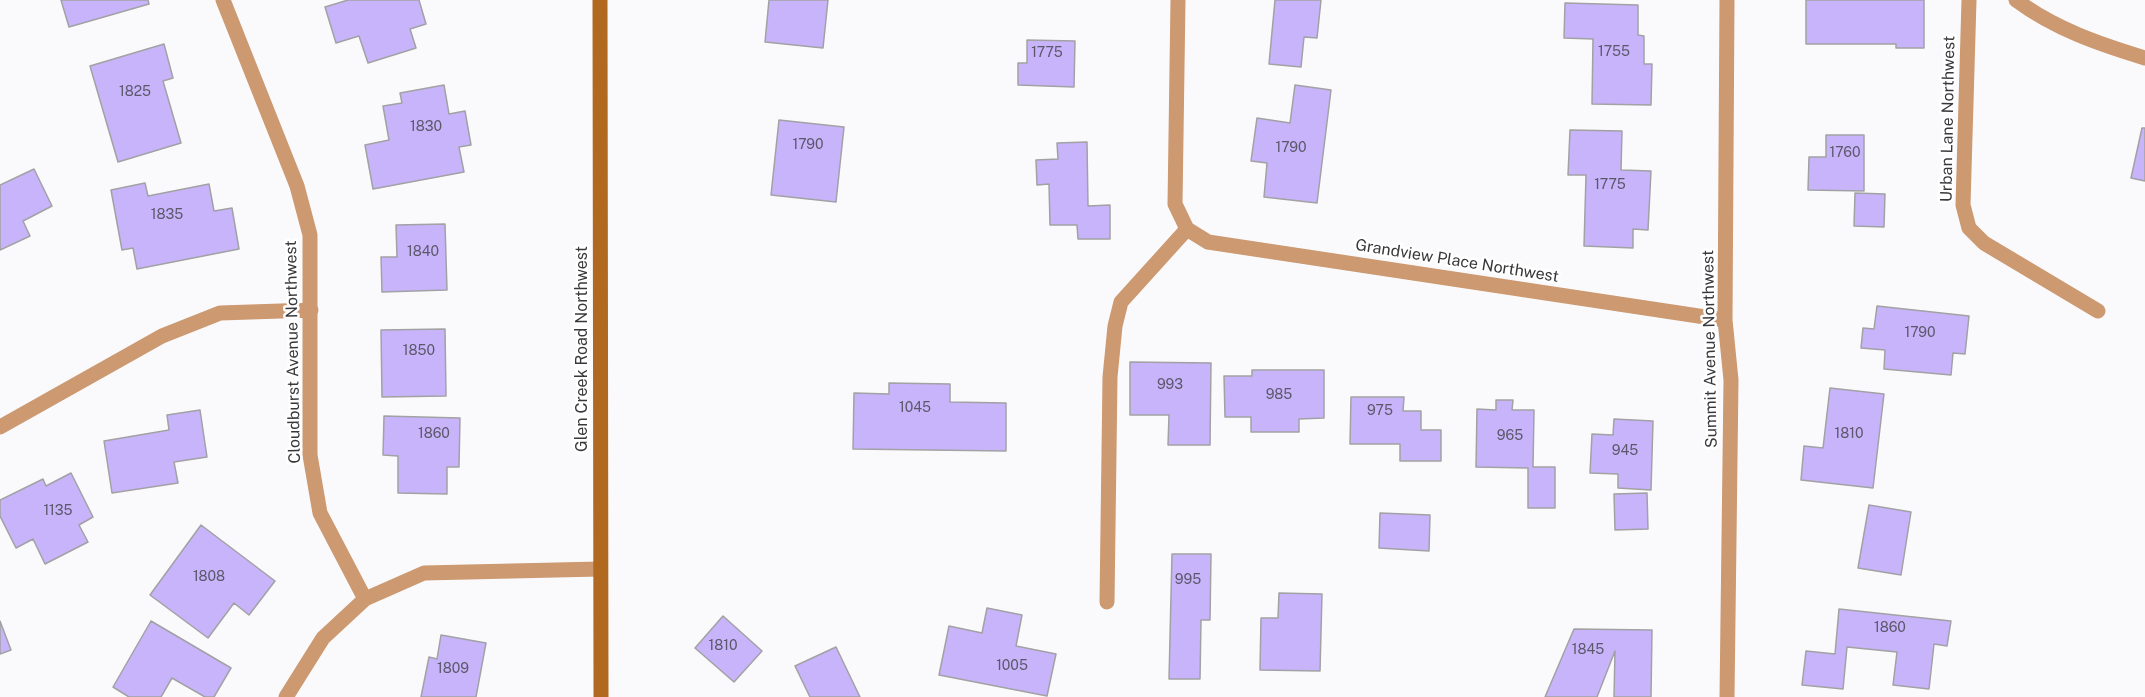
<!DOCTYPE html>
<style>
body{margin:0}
canvas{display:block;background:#fafafd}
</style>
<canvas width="2145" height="697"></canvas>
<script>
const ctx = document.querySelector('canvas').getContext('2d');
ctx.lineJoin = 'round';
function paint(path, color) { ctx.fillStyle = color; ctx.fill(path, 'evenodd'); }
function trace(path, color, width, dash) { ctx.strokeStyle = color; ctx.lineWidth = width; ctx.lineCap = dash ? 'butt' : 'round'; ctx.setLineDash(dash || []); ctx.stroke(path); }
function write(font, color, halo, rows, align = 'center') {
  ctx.font = font + ' "Public Sans",sans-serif'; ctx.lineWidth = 5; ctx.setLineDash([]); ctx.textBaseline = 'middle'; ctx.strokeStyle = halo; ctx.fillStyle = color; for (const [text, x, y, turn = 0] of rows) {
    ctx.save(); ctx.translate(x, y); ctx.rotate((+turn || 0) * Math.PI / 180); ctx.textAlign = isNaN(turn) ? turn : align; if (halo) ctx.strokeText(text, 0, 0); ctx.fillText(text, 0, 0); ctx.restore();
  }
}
const building = new Path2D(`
 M61,0H148L149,4L69,27Z
 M348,0H419L426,24L410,29L416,48L368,63L359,36L336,43L325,7Z
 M769,0H828L823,48L765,42Z
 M1275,0H1321L1317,38L1304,37L1301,67L1269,64Z
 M1806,0H1924V48H1896V44H1806Z
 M1565,3L1638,5V35L1644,36V64H1652L1651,105L1592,104L1593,39L1564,38Z
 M1027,40L1075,41L1074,87L1018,85V63H1027Z
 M164,44L173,78L163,81L181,143L118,162L90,66Z
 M444,85L449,114L465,111L471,145L459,147L464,172L373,189L365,145L389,140L383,106L402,103L400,93Z
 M1295,85L1331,90L1317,203L1264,197L1267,163L1251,161L1257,118L1290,123Z
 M779,120L844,127L836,202L771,195Z
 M2142,128H2145V181L2131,178Z
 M1570,130L1622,131L1621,170L1651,171L1648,230L1633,229V248L1584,246L1586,175H1568Z
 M1826,135H1864V191L1808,190L1809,157H1826Z
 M1087,142L1088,206L1110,205V239H1078L1077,225H1050L1049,184L1037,185L1036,160L1058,159L1057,143Z
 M34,169L52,206L23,221L30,236L0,250V185Z
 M145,183L148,196L209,184L214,211L232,208L239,249L137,269L133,248L122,250L111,190Z
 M1855,193L1885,194L1884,227L1854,226Z
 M445,224L447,290L382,292L381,257H397L396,225Z
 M1877,306L1969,316L1965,354L1953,353L1951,375L1884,369L1885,350L1861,348L1863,328L1874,329Z
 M445,329L446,396L382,397L381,330Z
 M1130,362L1211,363L1210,445H1168L1169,415H1130Z
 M1252,370H1324V418L1299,419V432H1251V417H1225L1224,376H1252Z
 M889,383L950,384V402L1006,403V451L853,449L854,393L889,394Z
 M1830,388L1884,394L1873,488L1801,480L1804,446L1823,448Z
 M1351,397H1404L1403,411H1421V430H1441V461H1400V444H1350Z
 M1496,400H1513L1512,410H1534L1533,467H1555V508H1528V468L1476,467L1477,409L1496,410Z
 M200,410L207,457L174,462L178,483L112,493L104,441L169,430L167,415Z
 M384,416L460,418L459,467H447V494L398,493V456L383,455Z
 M1614,419L1653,421L1651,490L1618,488V474L1590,473L1592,434L1613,435Z
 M71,473L93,517L79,525L88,542L45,564L33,539L16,548L0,516V500L43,479L46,486Z
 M1647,493L1648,529L1615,530L1614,494Z
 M1869,505L1911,512L1901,575L1858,568Z
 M1380,513L1430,515L1429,551L1379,548Z
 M201,525L275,581L249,615L234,603L208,638L150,595Z
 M1172,554H1211L1210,620H1201L1200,679H1169Z
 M1279,593L1322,594L1320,671L1260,670L1261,618H1278Z
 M987,608L1022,615L1016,646L1056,654L1047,696L939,675L949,626L982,633Z
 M1839,609L1951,621L1947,646L1934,644L1929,689L1893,685L1897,652L1847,647L1843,689L1802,685L1806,651L1835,654Z
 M723,616L762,651L734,682L695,648Z
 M0,621L11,650L0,654Z
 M151,621L231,668L214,697H205L172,678L161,697H129L113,687Z
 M1574,629L1652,630L1651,697H1614L1615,651L1597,697H1545Z
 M441,635L486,643L476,697H421L429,657L437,659Z
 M836,647L860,697H810L795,666Z`);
const service = new Path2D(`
 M1107,602L1110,377L1115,326L1121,302L1187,229`);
const minor = new Path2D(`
 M223,0L297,186L310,235V455L320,513L365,599
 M1178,0L1175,204L1187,229L1208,242L1725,320
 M1727,0L1725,320L1731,380L1727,697
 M1969,0L1963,205L1969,228L1984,243L2098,311
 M0,427L162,336L220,313L311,310
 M286,697L323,638L365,599L424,573L600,569`);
const tertiary = new Path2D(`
 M2016,0C2055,29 2099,44 2145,58`);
const secondary = new Path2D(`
 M600,0L601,697`);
const numberNames = [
 ["1755",1614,52],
 ["1775",1047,53],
 ["1825",135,92],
 ["1830",426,127],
 ["1790",808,145],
 ["1790",1291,148],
 ["1760",1845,153],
 ["1775",1610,185],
 ["1835",167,215],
 ["1840",423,252],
 ["1790",1920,333],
 ["1850",419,351],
 ["993",1170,385],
 ["985",1279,395],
 ["1045",915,408],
 ["975",1380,411],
 ["1860",434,434],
 ["1810",1849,434],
 ["965",1510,436],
 ["945",1625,451],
 ["1135",58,511],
 ["1808",209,577],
 ["995",1188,580],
 ["1860",1890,628],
 ["1810",723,646],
 ["1845",1588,650],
 ["1005",1012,666],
 ["1809",453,669]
];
const streetNames = [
 ["Urban Lane Northwest",1948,119,-89],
 ["Grandview Place Northwest",1457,261,9],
 ["Glen Creek Road Northwest",582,349,-90],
 ["Summit Avenue Northwest",1710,349,-91],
 ["Cloudburst Avenue Northwest",293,352,-91]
];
paint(building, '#c8b4fa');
trace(building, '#a2a1a4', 1.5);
trace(service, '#cc9970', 15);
trace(minor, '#cc9970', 15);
trace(tertiary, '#cc9970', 15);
trace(secondary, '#b1681f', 15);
write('14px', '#5c576a', null, numberNames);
write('16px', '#38383a', '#fff', streetNames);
</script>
